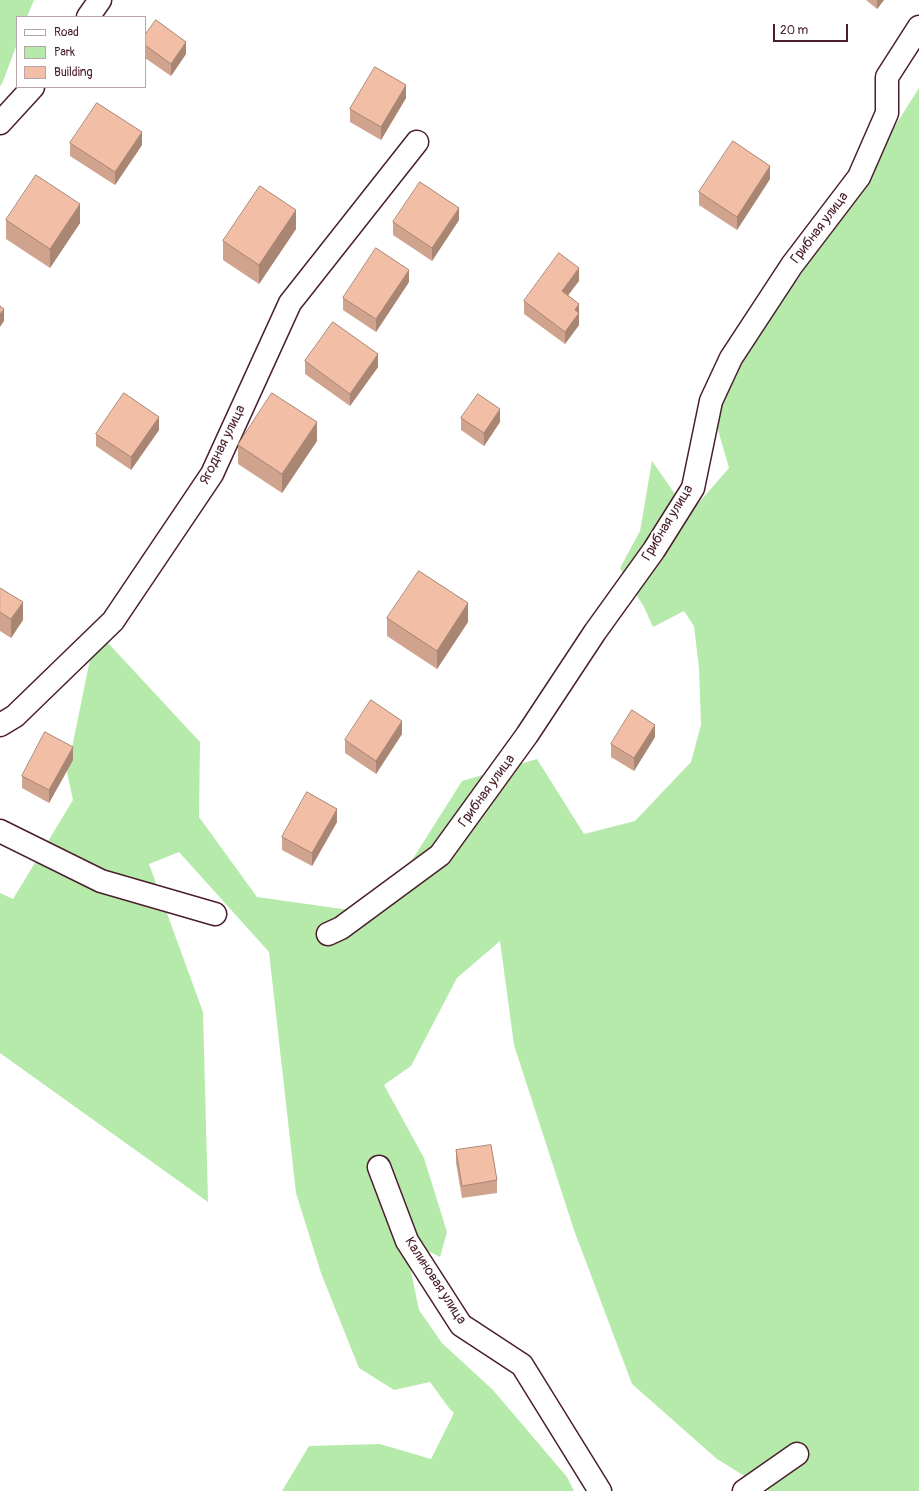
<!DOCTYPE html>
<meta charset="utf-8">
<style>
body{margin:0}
#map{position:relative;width:919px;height:1491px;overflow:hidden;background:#fff;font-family:Pangolin,sans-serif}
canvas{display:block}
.legend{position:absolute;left:16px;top:16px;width:130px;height:72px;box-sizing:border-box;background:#fff;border:1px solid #b7a5aa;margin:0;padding:5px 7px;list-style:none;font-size:12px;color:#4a1f2b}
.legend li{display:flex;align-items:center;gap:8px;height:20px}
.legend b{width:20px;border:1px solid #b7a5aa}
.scale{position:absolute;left:773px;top:24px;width:75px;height:18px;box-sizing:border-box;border:2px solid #4a1f2b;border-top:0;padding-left:5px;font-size:12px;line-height:14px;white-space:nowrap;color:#4a1f2b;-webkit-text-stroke:3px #fff;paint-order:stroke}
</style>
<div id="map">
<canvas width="919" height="1491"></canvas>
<ul class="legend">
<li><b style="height:5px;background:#fff"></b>Road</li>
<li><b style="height:11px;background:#b5eaab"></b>Park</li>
<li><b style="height:11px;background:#f2bea5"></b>Building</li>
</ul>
<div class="scale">20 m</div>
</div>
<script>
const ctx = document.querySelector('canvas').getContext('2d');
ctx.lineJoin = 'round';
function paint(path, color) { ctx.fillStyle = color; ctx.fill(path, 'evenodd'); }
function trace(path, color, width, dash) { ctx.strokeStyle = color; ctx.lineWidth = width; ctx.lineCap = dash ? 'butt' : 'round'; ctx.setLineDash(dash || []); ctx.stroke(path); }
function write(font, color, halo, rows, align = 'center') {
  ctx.font = font + ' Pangolin,sans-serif'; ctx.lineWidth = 4; ctx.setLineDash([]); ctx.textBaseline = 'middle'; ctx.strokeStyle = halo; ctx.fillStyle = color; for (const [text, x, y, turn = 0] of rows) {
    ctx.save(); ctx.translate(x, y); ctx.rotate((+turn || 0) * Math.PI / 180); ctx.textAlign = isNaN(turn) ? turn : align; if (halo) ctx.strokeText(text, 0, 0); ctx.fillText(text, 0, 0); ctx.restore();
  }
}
const green = new Path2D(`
 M0,0H34L27,17H17V44L2,84L0,86Z
 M919,88V1491H769L717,1459L632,1384L574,1230L514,1045L500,941L457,978L411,1066L384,1085L424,1158L447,1232L440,1257L414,1244L410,1267L419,1310L442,1343L493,1390L567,1477L574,1491H282L309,1446L380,1444L431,1459L454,1413L449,1408L430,1382L394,1390L359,1368L321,1273L296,1193L269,952L179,852L149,864L203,1012L208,1202L0,1053V893L13,899L73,800L67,772L96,630L200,742L199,817L257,897L378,914L462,781L537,759L584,834L635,821L691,762L701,725L699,668L694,626L684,611L653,627L644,607L620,568L640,531L652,461L689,514L729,468L712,409L748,332L798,279Z`);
const minor = new Path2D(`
 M88,17L100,0
 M0,123L33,87
 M0,725L15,716L113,621L212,474L290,303L417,142
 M0,831L101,881L215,914
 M328,934L341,928L440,855L527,735L595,632L654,550L693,488L711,401L731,358L792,265L859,177L887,113V77L919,27
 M379,1167L407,1241L461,1325L522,1365L600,1491
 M744,1491L797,1454`);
const wall = new Path2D(`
 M866,0H884L877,9Z
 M145,35L186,54L171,76L145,58Z
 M406,98L381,140L350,122V109Z
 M70,143L142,145L115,185L70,156Z
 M770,179L737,230L699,205V192Z
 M6,220L80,223L50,268L6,239Z
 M459,220L432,261L393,235V222Z
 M296,229L259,284L223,260V241Z
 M579,281L568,295L579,304V325L565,344L524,314V301Z
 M409,282L376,332L343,310V298Z
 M305,361L378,367L350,406L305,374Z
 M461,418L500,422L484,446L461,430Z
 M159,430L131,470L96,446V434Z
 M317,441L282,493L238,464V445Z
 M0,588L23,620L11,638L0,631Z
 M387,618L468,622L437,669L387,636Z
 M402,734L376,774L345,753V740Z
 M655,737L634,771L611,757V744Z
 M73,760L49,803L22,788V776Z
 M337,822L312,866L282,850V837Z
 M456,1150L497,1180V1193L462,1198L456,1163Z`);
const shadedWall = new Path2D(`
 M877,0H884L877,9Z
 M186,42V54L171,76V64Z
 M406,85V98L381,140V127Z
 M142,132V145L115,185V172Z
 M770,166V179L737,230V217Z
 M80,204V223L50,268V249Z
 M459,208V220L432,261V248Z
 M296,210V229L259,284V265Z
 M579,268V281L562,303V291Z
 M409,270V282L376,332V319Z
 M579,304V325L565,344V332L575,310Z
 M4,309V321L0,327V314Z
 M378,354V367L350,406V394Z
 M500,409V422L484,446V433Z
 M159,417V430L131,470V457Z
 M317,422V441L282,493V474Z
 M23,602V620L11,638V619Z
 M468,603V622L437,669V651Z
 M402,721V734L376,774V761Z
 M655,725V737L634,771V758Z
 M73,747V760L49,803V790Z
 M337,809V822L312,866V853Z`);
const building = new Path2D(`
 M156,20L186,42L171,64L145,45V35Z
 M375,67L406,85L381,127L350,109Z
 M97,103L142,132L115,172L70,143Z
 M733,141L770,166L737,217L699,192Z
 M36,175L80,204L50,249L6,220Z
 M420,182L459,208L432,248L393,222Z
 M260,186L296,210L259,265L223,241Z
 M376,248L409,270L376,319L343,298Z
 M559,253L579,268L562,291L579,304L575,310L579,313L565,332L524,301Z
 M0,306L4,309L0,314Z
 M333,322L378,354L350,394L305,361Z
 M124,393L159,417L131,457L96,434Z
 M272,393L317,422L282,474L238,445Z
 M478,394L500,409L484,433L461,418Z
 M419,571L468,603L437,651L387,618Z
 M0,588L23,602L11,619L0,612Z
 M371,700L402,721L376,761L345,740Z
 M632,710L655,725L634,758L611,744Z
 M45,732L73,747L49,790L22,776Z
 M307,792L337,809L312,853L282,837Z
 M491,1145L497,1180L462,1186L456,1150Z`);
const streetNames = [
 ["Грибная улица",820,228,-53],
 ["Ягодная улица",223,445,-64],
 ["Грибная улица",668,523,-59],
 ["Грибная улица",487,791,-54],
 ["Калиновая улица",435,1281,57]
];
paint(green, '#b5eaab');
trace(minor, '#4a1f2b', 25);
trace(minor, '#fff', 22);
paint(wall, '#d0a38e');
paint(shadedWall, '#a98574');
paint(building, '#f2bea5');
trace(building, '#a98574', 1);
write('14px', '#4a1f2b', '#fff', streetNames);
</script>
